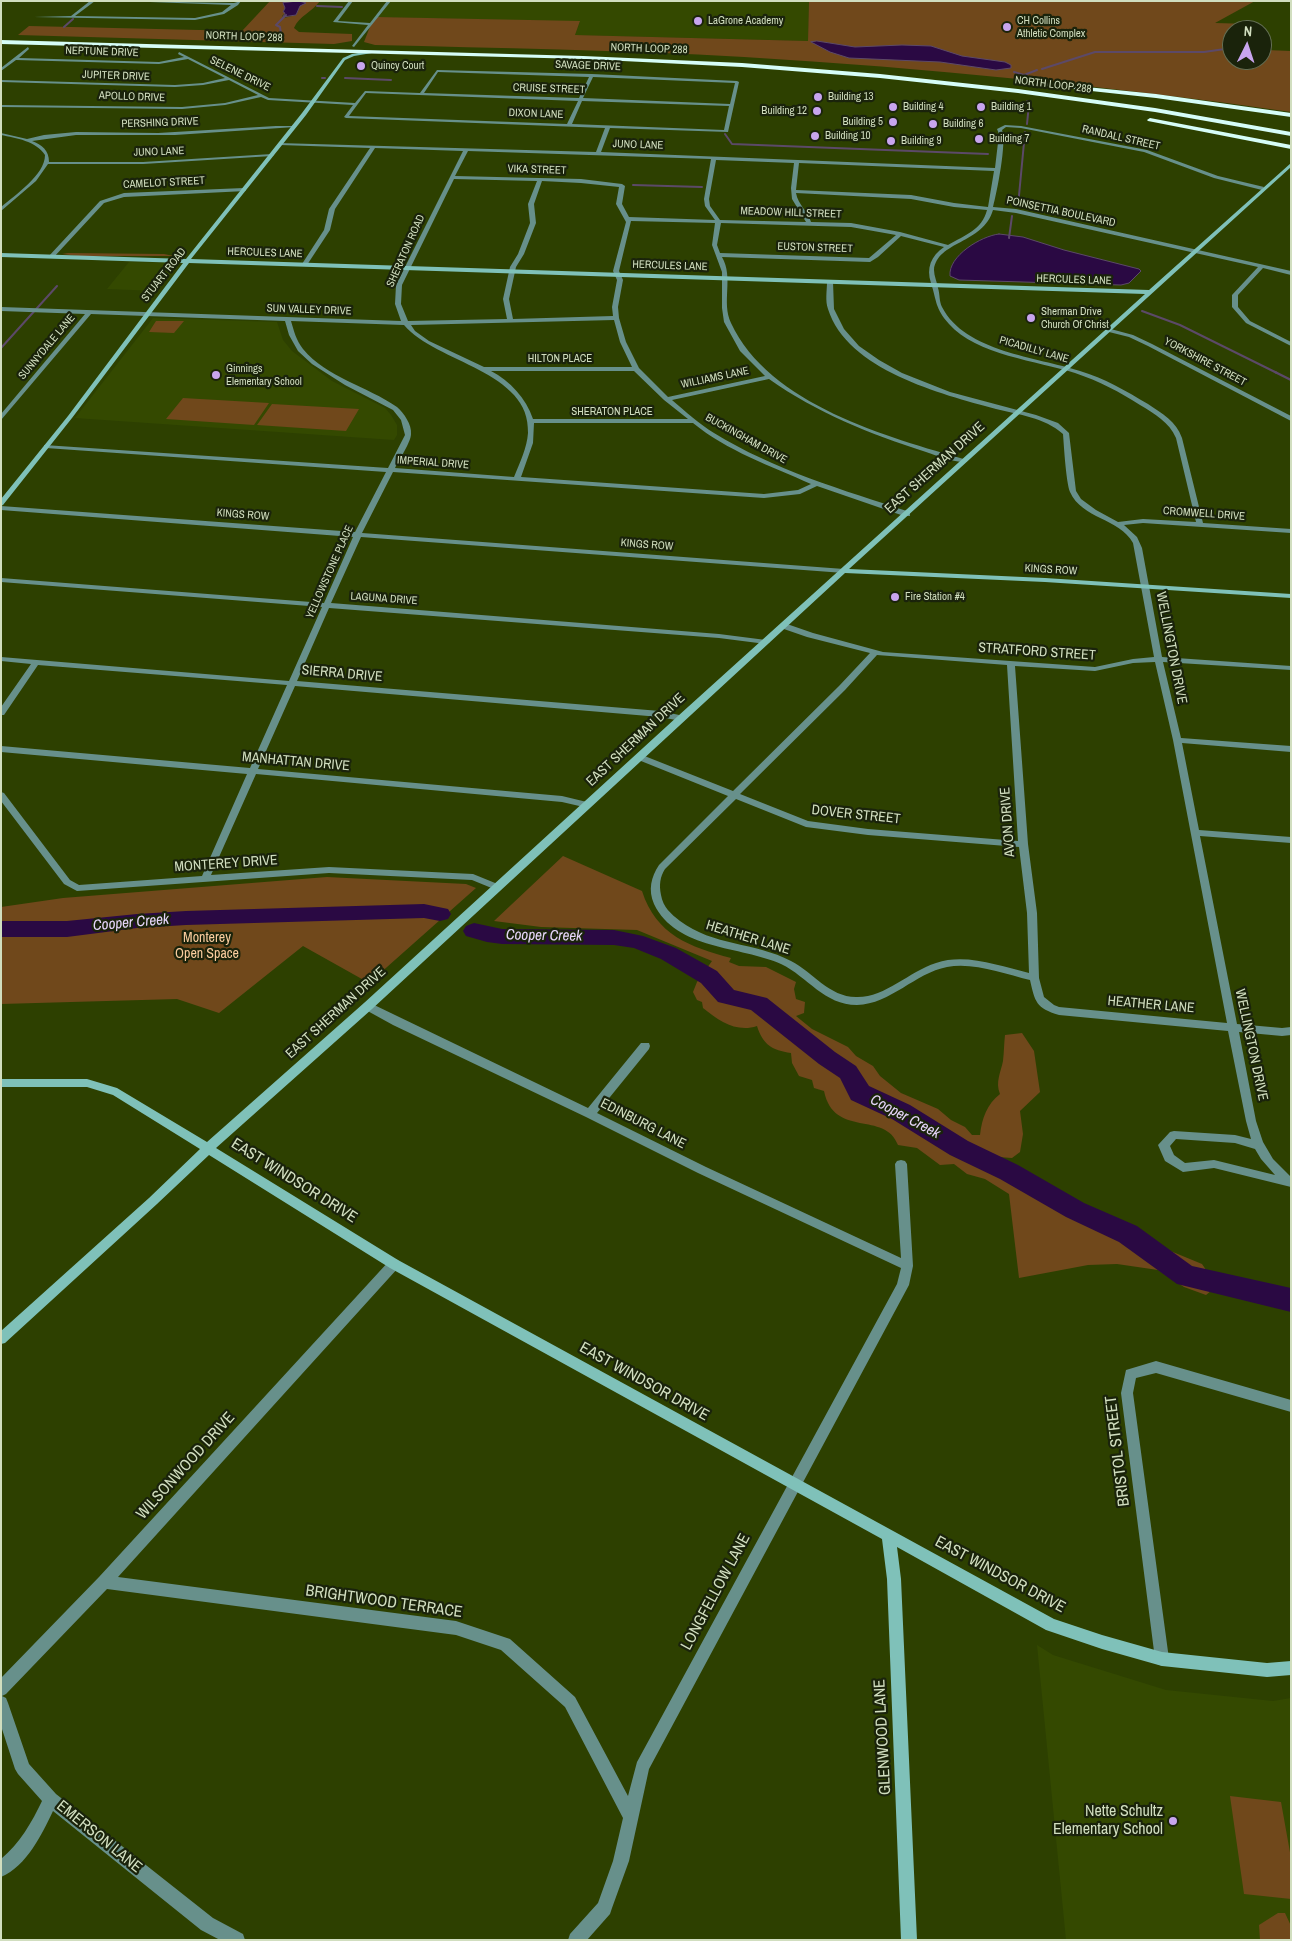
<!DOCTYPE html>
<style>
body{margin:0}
#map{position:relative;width:1292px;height:1941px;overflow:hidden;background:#2d4000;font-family:"Archivo Narrow",sans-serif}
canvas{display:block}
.frame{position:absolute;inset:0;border:2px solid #d1debf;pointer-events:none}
.north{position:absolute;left:1222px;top:20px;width:50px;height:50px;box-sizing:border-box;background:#1a230b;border:1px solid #636e53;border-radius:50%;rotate:4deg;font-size:14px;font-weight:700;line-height:20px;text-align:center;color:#d1debf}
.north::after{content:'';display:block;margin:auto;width:18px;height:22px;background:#c8a5ee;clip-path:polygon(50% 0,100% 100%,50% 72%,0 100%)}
</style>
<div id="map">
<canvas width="1292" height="1941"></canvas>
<div class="frame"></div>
<div class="north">N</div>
</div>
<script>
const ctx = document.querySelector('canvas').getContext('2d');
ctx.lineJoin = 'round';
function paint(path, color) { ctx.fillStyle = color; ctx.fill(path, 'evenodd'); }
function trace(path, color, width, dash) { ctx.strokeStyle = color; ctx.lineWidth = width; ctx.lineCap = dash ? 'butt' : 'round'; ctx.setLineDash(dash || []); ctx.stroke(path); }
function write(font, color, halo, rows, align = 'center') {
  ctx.font = font + ' "Archivo Narrow",sans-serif'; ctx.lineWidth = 4.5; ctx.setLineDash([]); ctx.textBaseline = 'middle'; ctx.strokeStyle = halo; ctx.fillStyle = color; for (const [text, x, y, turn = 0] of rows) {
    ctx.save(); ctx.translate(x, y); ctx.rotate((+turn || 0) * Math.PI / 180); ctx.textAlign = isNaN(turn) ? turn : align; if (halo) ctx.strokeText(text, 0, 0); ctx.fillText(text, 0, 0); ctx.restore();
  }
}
const built = new Path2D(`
 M391,1H809L808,41L575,35L580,22L377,17Z
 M129,262L174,263L177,266L157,291L107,289Z
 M153,318L277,322L283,340L292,351L332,381L385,408L391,415L397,425V435L394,440L75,418Z
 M1037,1645L1053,1655L1166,1690L1273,1701L1291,1698V1940H1066Z`);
const green = new Path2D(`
 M270,1H299L284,6L285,8L283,11L285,13L282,16L284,18L296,15L300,6L305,2L303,1H320C312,12 299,16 294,28L299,32L352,34V41L334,44L18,35L29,26L242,31Z
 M809,1H1255L1215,23L1251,24L1255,30H1232V60H1262V43L1266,50L1291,51V112C1110,86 927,68 744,57C621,50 498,48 375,45L364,42L371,24L377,17L580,21L575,35L808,41Z
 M68,253L164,254L174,256H78L62,254Z
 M156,321H184L174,333L149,332Z
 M183,398L269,403L254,425L166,419Z
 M272,404L359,409L346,431L257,425Z
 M563,856L642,891C656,935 690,947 731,958L729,962L739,966L766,967L796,982L794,989L796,999L805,1002L804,1013L796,1016L812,1029L848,1047L856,1056L873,1066L880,1076L901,1093L938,1109L951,1120L965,1127L972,1135H980C982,1118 987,1104 1000,1094C995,1082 1001,1072 1003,1061C1004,1052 1004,1044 1005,1035L1022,1033L1034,1051L1040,1092L1020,1111L1023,1134L1020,1152L1012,1158L998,1157L987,1165L1032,1187L1128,1244L1151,1243L1202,1264L1217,1286L1206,1295L1184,1287L1158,1270L1117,1264L1088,1265L1019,1278L1009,1194L985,1179L967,1174L954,1164L940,1165L917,1148L898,1145C885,1110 834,1139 824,1091L814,1088L812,1080L799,1076L792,1063L791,1053C772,1050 763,1045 757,1026C737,1033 719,1021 703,1008L702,1002L697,1000L693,992L697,982L712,961L637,930L541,927L494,921Z
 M327,877L466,884L476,888L369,983L303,946L219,1013L177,999L1,1004V907L63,898Z
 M1230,1796L1281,1802L1291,1858V1899L1244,1894Z
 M1278,1913H1285L1291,1926V1940H1260L1259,1925Z`);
const water = new Path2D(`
 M299,1L306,3L300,6L296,15L283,17L285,13L283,12L285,8L283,3Z
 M817,41L855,47L902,45L931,46L962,56L1005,62L1011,65V68L996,70L940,62L849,58L830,52L811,42Z
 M999,234L1023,237L1064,250L1139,269L1141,271L1129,283L1121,285L959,280L950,276C948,256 981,236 999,234Z`);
const streamFar1 = new Path2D(`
 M317,6L342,7
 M64,27L73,19
 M282,41L280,27L276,25L286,15
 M1042,69L1095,52H1204L1232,48
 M1014,72L1024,75
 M322,78H325
 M345,78L391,80
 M1025,80L1024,75L1037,70
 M1027,101L1029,104L1027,124
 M725,134L732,144L988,154
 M633,185L702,187
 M1018,206L1025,132
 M1009,238L1012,216
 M1142,311L1180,325L1277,373
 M1,348L57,286`);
const stream = new Path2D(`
 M1275,372L1291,380`);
const river = new Path2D(`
 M424,904L448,909L451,914L448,919L440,921L424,918L186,925L137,928L67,937H1V921H67L137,914L186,911Z
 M474,923L502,929L614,930L643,936L676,948L717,971L734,990L767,998L835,1052L856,1066L869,1086L910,1105L968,1141L1018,1165L1084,1203L1137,1226L1192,1266L1291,1288V1312L1177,1284L1119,1242L1066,1217L1000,1179L950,1155L892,1119L851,1100L840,1078L819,1064L751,1010L718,1002L701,983L661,959L634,948L614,945L502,944L487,942L466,936L463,931L466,926Z`);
const street = new Path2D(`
 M90,1H95L75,16L195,18L222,12L231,5L123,1L234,3L241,1L238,5L224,14L195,20L34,17L71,16Z
 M349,1H353L338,21L370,23L387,1H391L354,47L352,46L368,25L333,22Z
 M28,47L29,49L19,58L159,62L184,57L178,54L179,52L269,98L355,103L365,91L420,93L437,70L592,74L737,81L739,82L728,132L610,128L601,152L995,168L999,134L997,129L1005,125L1021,126L1147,150L1218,176L1264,187L1262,190L1214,178L1144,152L1021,128L1006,127L1002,130C1007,142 997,192 993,207L1016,209L1291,271V275L1263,268L1238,295V307L1250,321L1291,342V346L1246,323L1232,307V295L1258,267L1016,213L993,210C983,244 937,241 934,270C934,276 937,282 938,288C940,294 939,301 942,307C965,352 1037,357 1080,371C1104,378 1126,391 1148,404C1163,414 1176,421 1182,438L1203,523L1291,529V533L1143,523L1124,525L1137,537L1142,548L1162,657L1291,666V670L1163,662L1181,738L1291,746V752L1182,743L1199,830L1291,837V843L1200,836L1237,1024L1282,1028L1291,1027V1035L1282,1036L1239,1032L1256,1121L1263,1142L1273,1159L1291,1177V1187L1214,1168L1183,1172L1165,1161L1158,1145L1170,1132L1174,1131L1235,1135L1251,1139L1246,1121L1228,1031L1059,1015C1036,1008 1035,1002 1030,980C1004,974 974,962 947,967C915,973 891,1004 857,1005C824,1005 808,977 781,964C741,946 676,950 654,904C648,890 651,877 659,865L728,796L636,759L635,757L636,755H642L733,791L839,686L870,653L807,637L781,628V624H787L813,633L883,652L1095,667L1133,659L1154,657L1133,543C1119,518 1082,519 1070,492C1066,481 1064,447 1063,434C1044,417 1019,415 996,409C941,394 847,370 828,309C825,301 827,290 827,282L830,280L833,282L834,309L844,329L859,346L879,360L902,373L950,392L1036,415L1058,423L1069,433L1076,491L1081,499L1096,510L1118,522L1143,519L1196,522L1176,438C1169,422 1155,414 1140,405C1120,392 1099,381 1075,373C1038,361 976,355 949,324C935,308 937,302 931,283C926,268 931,256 944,247L901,236L878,257L870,262L722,257C734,278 721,302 731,323C769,405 888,437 967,460V462C955,463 938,456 926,452C870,434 817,413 769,379L672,400C685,411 699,424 714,433C774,470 843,490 910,512V516H904L817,486L800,494L764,498L393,472L362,533L844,569L848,571L844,573L361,537L331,603L719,634L766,640L770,642L766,644L719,638L329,608L297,681L660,711L684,716L685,718L681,721L660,717L295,686L258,769L562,796L591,803L592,805L588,808L562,802L256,774L211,875L329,867L473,874L500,885L502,887L500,889H494L472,880L329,873L77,891L64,884L1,801V792L4,793L70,880L79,885L202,876L247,774L1,752V746L250,768L287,685L38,665L4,715H1V707L31,664L1,661V657L289,681L322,607L1,582V578L324,603L353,537L1,510V506L355,532L386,472L46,448L44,447V445L388,468L405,435L401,420L393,410L345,385L312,364L298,351L289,335L285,321L91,314L1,420V414L85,314L1,311V307L401,321L395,304L396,285L463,151L375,148L335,209L330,230L307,265L305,266L302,264L324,230L329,209L370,148L280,145L278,143L596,152L605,128L346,118L344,117L353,105L268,100L261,97L225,105L182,109L1,107V105L182,107L225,103L258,95L229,80L203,85L175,87L1,82V80L175,85L203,83L225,78L188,59L159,64L16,60L1,71V68ZM438,72L589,77L579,98L424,93ZM593,77L735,83L730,104L583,98ZM366,93L578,101L567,124L349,116ZM582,101L729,106L724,130L572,124ZM468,151L711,159L704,199L705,206L715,220L629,217L622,204L625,186L622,184L581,179L455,176ZM716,160L794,163L791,188L792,199L806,222L720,220L710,206L709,199ZM799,163L994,171L988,207L954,203L911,195L796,190ZM454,179L537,181L528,204L530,223L518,254L510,267L503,299L507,319L408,321L401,304L402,285ZM542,181L581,183L619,187L616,204L626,222L613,271L617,280L612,307L613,316L513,319L509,299L516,267L524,254L536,223L534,204ZM796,193L911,199L954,207L987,210C982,230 965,235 948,245L900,232L851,223L811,222C808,211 798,205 796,193ZM631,221L715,223L712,245L722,272V308L724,322L740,351L765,376L668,397L639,368L626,342L619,318L618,307L623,280L619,271ZM721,223L851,227L896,235L869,258L720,253L717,245ZM614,320L620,342L632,367H484L429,341L415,331L411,325ZM291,321L404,325C436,363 531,371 528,433C527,448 520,462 514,477L395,468C399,460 411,442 411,434C412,425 404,413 397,407C367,386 327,378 303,349C296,340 294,331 291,321ZM491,371H634L664,400L688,419H533C526,398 510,381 491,371ZM534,423H693C727,451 771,466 811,484L798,490L764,494L521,477L533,443ZM877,655L1007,665L1018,841L868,829L808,821L740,794L845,690ZM1155,662L1173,740L1227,1023L1059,1007L1054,1005L1044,997L1039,978L1037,913L1028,844L1015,666L1095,671L1133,663ZM736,799L806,827L868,835L1019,847L1027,913L1029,973C999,966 966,953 936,963C908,972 885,998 856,997C829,997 813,972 791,961C755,942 713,946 680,921C671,914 663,907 661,895C659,885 660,877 665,869ZM1176,1139L1235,1143L1255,1149L1261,1159L1275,1175L1214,1160L1185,1163L1174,1155L1170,1146Z
 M276,126H293L295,127L175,135H76L32,141C42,145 49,150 49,162H143L272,154L274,155L272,156L143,164H48L36,181L1,211V207C15,195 45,175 45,155C36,141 16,138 1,135V133L27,139L44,135L76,132L158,133Z
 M244,188L246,191L124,197L104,203L53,258L48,257L100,201L124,193Z
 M1107,328L1133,335L1152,344L1291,416V421L1148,346L1129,337L1105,331V329Z
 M368,1002L588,1108L641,1043H649L650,1046L649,1049L597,1113L706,1167L901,1258L895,1164L897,1161L901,1160L905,1161L907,1164L913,1266L909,1285L649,1769L629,1861L612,1908L610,1914L587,1940H568L570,1934L598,1903L613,1861L623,1818L565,1707L501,1650L456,1635L107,1589L6,1694L2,1696L6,1698L8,1703L29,1764L56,1794L213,1918L243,1934L245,1940H220L201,1930L53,1811C42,1834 27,1866 1,1877V1859C20,1843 32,1822 42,1801L18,1774L15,1769L1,1726V1678L99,1577L390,1260L394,1259L398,1260L400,1264L398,1268L118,1577L456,1621L510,1639L575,1697L628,1796L637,1762L897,1284L901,1268L698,1173L586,1117L393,1025L364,1009L363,1006L364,1003Z
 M1156,1361L1291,1400V1412L1156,1373L1136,1378L1133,1393L1169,1659L1167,1664L1162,1666L1157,1664L1155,1659L1121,1393L1126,1370Z`);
const secondary = new Path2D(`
 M371,51L372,53L354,56L345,60L306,115L191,259L1149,290L1291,163V167L849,569L1045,578L1291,594V598L1045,582L845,573L372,1009L216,1148L398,1260L1054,1619L1102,1635L1162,1652L1267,1663L1291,1661V1675L1267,1677L1162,1666L1102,1649L1046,1630L897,1547L901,1579L917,1940H901L887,1579L882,1539L390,1268L209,1155L157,1204L5,1343L1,1344V1331L149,1198L200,1149L113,1095L87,1087H1V1079H87L117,1088L207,1142L364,1003L678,716L1145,294L189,263L72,418L3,505L1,506V499L68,416L183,263L1,257V253L186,259L302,113L343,58L352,54Z`);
const highway = new Path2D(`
 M1,40L583,56L742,63L880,74L1018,89L1155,108L1291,132V136L1155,112L1018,93L880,78L742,67L583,59L1,44Z
 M1047,83L1156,94L1291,113V117L1156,98L1045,86V84Z
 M1150,118L1291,145V149L1148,121L1147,120Z`);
const markers = [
 [698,21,5,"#c8a5ee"],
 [1007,27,5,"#c8a5ee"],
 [361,66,5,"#c8a5ee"],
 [818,97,5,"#c8a5ee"],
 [893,107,5,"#c8a5ee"],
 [981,107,5,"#c8a5ee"],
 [817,111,5,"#c8a5ee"],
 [893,122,5,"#c8a5ee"],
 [933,124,5,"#c8a5ee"],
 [815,136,5,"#c8a5ee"],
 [979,139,5,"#c8a5ee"],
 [891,141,5,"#c8a5ee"],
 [1031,318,5,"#c8a5ee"],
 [216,375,5,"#c8a5ee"],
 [895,597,5,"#c8a5ee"],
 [1173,1821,5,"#c8a5ee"]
];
const farPoinames = [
 ["LaGrone Academy",708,21],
 ["CH Collins",1017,21],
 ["Athletic Complex",1017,34],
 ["Quincy Court",371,66],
 ["Building 13",828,97],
 ["Building 4",903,107],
 ["Building 1",991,107],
 ["Building 12",807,111,"right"],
 ["Building 5",883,122,"right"],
 ["Building 6",943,124],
 ["Building 10",825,136],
 ["Building 7",989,139],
 ["Building 9",901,141],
 ["Sherman Drive",1041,312],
 ["Church Of Christ",1041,325],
 ["Ginnings",226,369],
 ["Elementary School",226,382],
 ["Fire Station #4",905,597]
];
const farStreetnames = [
 ["NORTH LOOP 288",244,37,2],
 ["NORTH LOOP 288",649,49,2],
 ["NEPTUNE DRIVE",102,52,2],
 ["SAVAGE DRIVE",588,66,2],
 ["SELENE DRIVE",240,74,26],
 ["JUPITER DRIVE",116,76,2],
 ["NORTH LOOP 288",1053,85,7],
 ["CRUISE STREET",549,89,2],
 ["APOLLO DRIVE",132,97,2],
 ["DIXON LANE",536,114,2],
 ["PERSHING DRIVE",160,123,-2],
 ["RANDALL STREET",1121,138,13],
 ["JUNO LANE",638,145,2],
 ["JUNO LANE",159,152,-2],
 ["VIKA STREET",537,170,2],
 ["CAMELOT STREET",164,183,-3],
 ["POINSETTIA BOULEVARD",1061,212,12],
 ["MEADOW HILL STREET",791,213,2],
 ["EUSTON STREET",815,248,2],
 ["SHERATON ROAD",406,251,-66],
 ["HERCULES LANE",265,253,2],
 ["HERCULES LANE",670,266,2],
 ["STUART ROAD",164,275,-52],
 ["HERCULES LANE",1074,280,2],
 ["SUN VALLEY DRIVE",309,310,2],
 ["SUNNYDALE LANE",47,347,-50],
 ["PICADILLY LANE",1034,350,16],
 ["HILTON PLACE",560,359],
 ["YORKSHIRE STREET",1205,362,28],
 ["WILLIAMS LANE",715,378,-12],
 ["SHERATON PLACE",612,412],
 ["BUCKINGHAM DRIVE",746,439,29],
 ["IMPERIAL DRIVE",433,463,4],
 ["CROMWELL DRIVE",1204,514,4],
 ["KINGS ROW",243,515,4],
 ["KINGS ROW",647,545,4],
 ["KINGS ROW",1051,570,3],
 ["YELLOWSTONE PLACE",330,572,-66],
 ["LAGUNA DRIVE",384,599,4]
];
const streetNames = [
 ["EAST SHERMAN DRIVE",935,468,-42],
 ["WELLINGTON DRIVE",1171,648,79],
 ["STRATFORD STREET",1037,652,4],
 ["SIERRA DRIVE",342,674,5],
 ["EAST SHERMAN DRIVE",636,740,-43],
 ["MANHATTAN DRIVE",296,762,5],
 ["DOVER STREET",856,815,6],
 ["AVON DRIVE",1008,822,-94],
 ["MONTEREY DRIVE",226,864,-4],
 ["HEATHER LANE",748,938,17],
 ["HEATHER LANE",1151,1005,5],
 ["EAST SHERMAN DRIVE",336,1013,-42],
 ["WELLINGTON DRIVE",1251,1045,78],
 ["EDINBURG LANE",643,1124,27]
];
const parkNames = [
 ["Monterey",207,938],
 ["Open Space",207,954]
];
const waterNames = [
 ["Cooper Creek",131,923,-5],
 ["Cooper Creek",544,936,1],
 ["Cooper Creek",905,1117,28]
];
const nearStreetnames = [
 ["EAST WINDSOR DRIVE",294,1181,32],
 ["EAST WINDSOR DRIVE",644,1382,29],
 ["BRISTOL STREET",1118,1451,-97],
 ["WILSONWOOD DRIVE",186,1466,-48],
 ["EAST WINDSOR DRIVE",1000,1575,28],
 ["LONGFELLOW LANE",716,1592,-62],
 ["BRIGHTWOOD TERRACE",384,1602,8],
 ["GLENWOOD LANE",883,1737,-93],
 ["EMERSON LANE",99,1837,39]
];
const nearPoinames = [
 ["Nette Schultz",1163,1812],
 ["Elementary School",1163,1830]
];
paint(built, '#344900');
paint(green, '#70481b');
paint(water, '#2a0943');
trace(water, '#5c4968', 1);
trace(streamFar1, '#5c4968', 2);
trace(stream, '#5c4968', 2.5);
paint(river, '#2a0943');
paint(street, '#67908b');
paint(secondary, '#7fc1b9');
paint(highway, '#d6fdf7');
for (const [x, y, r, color] of markers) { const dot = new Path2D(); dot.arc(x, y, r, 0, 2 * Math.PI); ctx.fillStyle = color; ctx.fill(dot); trace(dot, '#1a230b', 2); }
write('11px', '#d1debf', '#1a230b', farPoinames, 'left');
write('11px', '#d1debf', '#1a230b', farStreetnames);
write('14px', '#d1debf', '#1a230b', streetNames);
write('14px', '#fbcd9f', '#1a230b', parkNames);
write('italic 15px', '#e7d6fb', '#1a230b', waterNames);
write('16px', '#d1debf', '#1a230b', nearStreetnames);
write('16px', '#d1debf', '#1a230b', nearPoinames, 'right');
</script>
